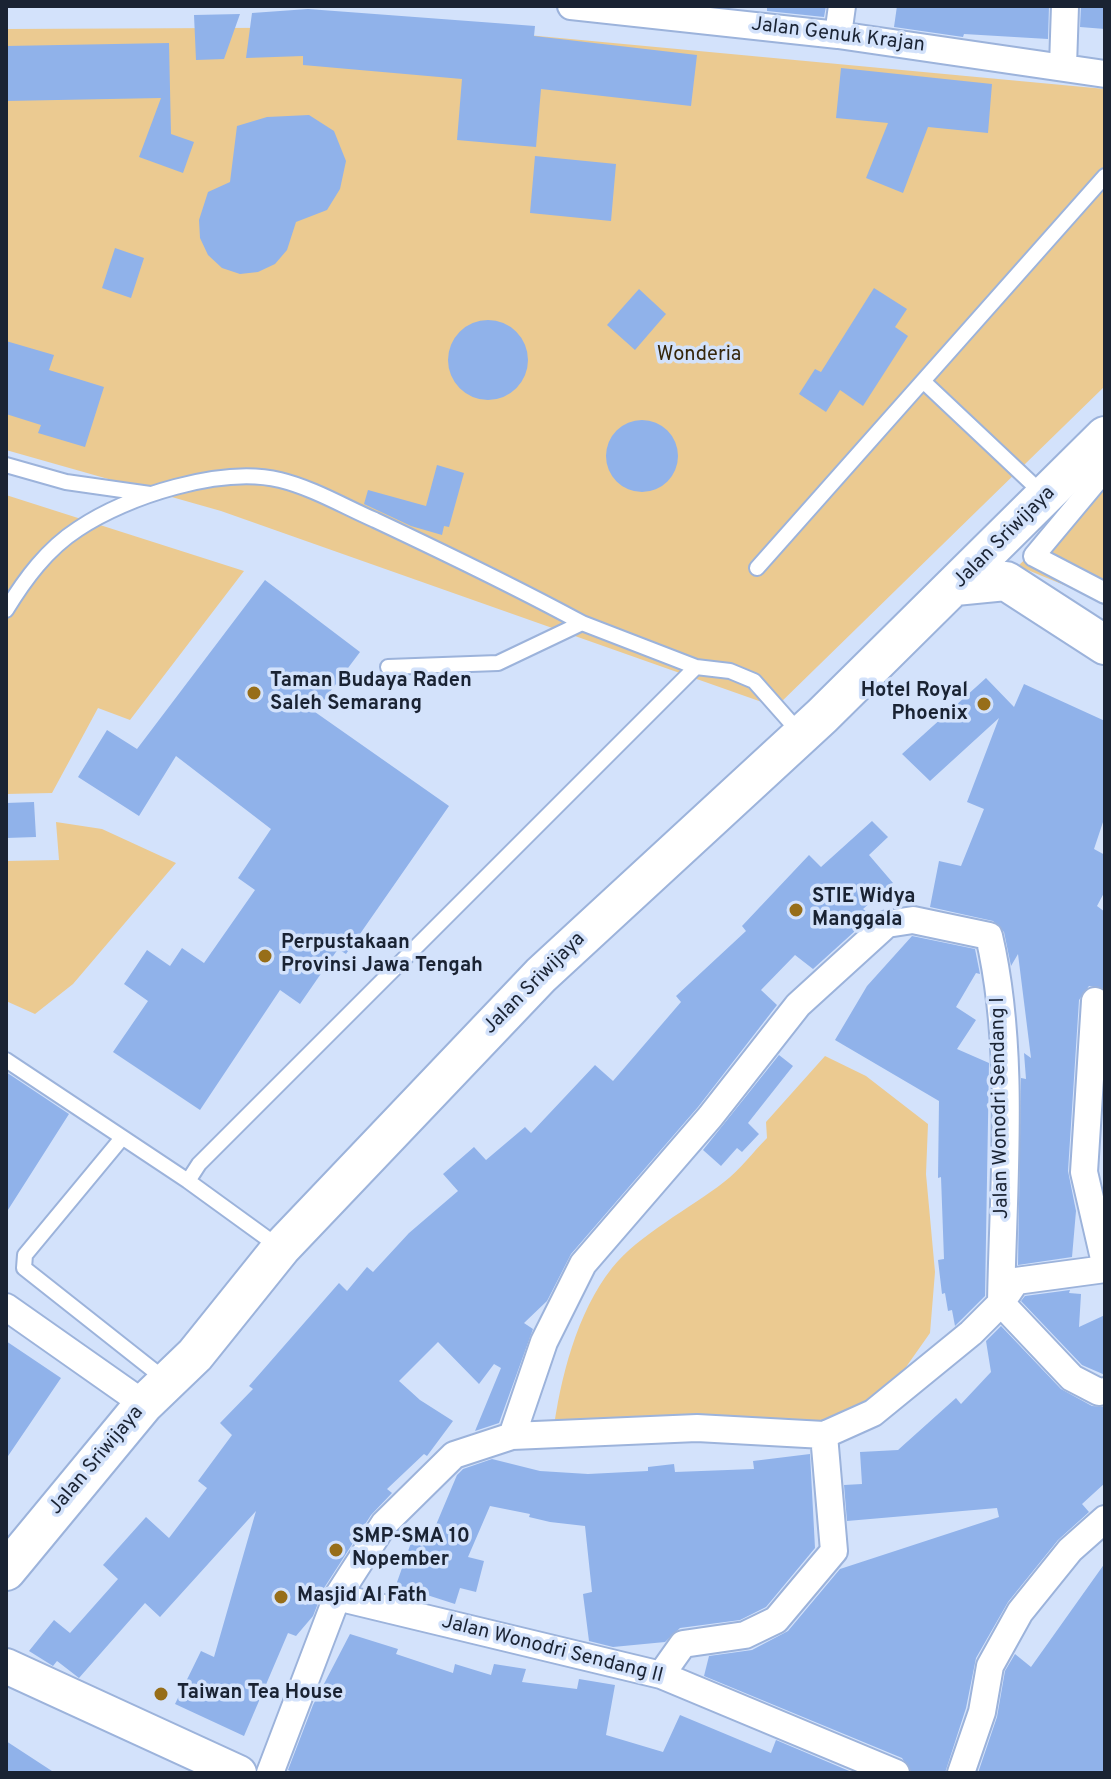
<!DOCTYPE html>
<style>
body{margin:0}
#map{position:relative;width:1111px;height:1779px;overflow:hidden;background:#d3e2fb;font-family:Overpass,sans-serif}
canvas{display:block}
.frame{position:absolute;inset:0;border:8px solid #1a2333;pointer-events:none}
</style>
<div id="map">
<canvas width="1111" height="1779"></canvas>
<div class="frame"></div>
</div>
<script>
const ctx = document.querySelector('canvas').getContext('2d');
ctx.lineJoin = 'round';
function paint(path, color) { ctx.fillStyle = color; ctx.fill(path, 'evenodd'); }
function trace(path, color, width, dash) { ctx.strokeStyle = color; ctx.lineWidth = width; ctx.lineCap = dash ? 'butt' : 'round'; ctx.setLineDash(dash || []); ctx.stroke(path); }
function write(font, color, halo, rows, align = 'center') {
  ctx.font = font + ' Overpass,sans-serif'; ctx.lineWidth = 7; ctx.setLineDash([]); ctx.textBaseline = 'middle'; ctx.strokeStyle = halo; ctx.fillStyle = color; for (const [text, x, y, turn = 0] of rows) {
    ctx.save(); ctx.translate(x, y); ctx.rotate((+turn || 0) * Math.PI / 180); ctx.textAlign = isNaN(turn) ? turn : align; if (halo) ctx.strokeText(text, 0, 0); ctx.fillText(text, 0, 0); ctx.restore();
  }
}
const green = new Path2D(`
 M442,27L1105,89V386L776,707L221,511L6,450V29Z
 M1105,483V602L1018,566Z
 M6,495L244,571L130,720L98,708L52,793L6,794Z
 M56,822L102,829L176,863L73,984L35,1014L6,1001V861L59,860Z
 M825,1056L866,1076L928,1124L926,1174L935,1272L930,1333L899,1377L848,1418L773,1440L553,1434C560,1379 577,1312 612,1268C638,1235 691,1208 724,1182C740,1170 753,1152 767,1138L766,1122Z`);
const building = new Path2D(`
 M767,6H826L824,17L767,11Z
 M897,6H1049L1048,39L964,34L963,37L894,27Z
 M1081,6H1105V29L1080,27Z
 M308,9L535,26L534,36L697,55L691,106L541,89L536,147L457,140L462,79L303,65V56L246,58L252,13Z
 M240,14L224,59L196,60L194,15Z
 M169,43L171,134L194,142L183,173L139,157L161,98L6,101V46Z
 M841,68L992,84L988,133L928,127L903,193L866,178L888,123L836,118Z
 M309,115L334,131L346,161L340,189L327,210L296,222L287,250L275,264L258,272L240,274L222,268L208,255L200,238L199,220L208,192L230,182L237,126L267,117Z
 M535,156L616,164L611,221L530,213Z
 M115,248L144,258L131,298L102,288Z
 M874,288L907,309L895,327L908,336L863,406L840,390L826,412L799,394L815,369L821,372Z
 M639,289L666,314L635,350L607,325Z
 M448 360a40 40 0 1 1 80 0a40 40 0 1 1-80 0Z
 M6,341L54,355L49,370L104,387L85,447L38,433L41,425L6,414Z
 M606 456a36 36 0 1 1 72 0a36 36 0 1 1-72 0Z
 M437,465L464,473L449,527L444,526L442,535L411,526L364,504L368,490L426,506Z
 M265,580L360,652L315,712L449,806L346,954L338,949L300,1004L280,990L200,1110L113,1052L148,1001L124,984L147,950L170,966L182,948L204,963L255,890L238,878L271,829L176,756L139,816L78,777L107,730L137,749Z
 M986,678L1014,707L1024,684L1105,721V816L1094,849L1105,855V891L1097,906L1105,912V989L1089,986L1079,1000L1068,1171L1076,1211L1072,1257L1018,1265L1021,1078L1026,1079L1024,1053L1031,1058L1018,954L1011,966L1004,932L993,921L930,907L939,861L961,866L984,809L967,802L999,718L930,781L902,754Z
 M34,802L36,837L6,838V803Z
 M872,821L888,837L869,855L893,883L863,909L871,915L865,922L813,969L795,955L761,990L777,1005L698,1107L571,1254L547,1301L524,1323L533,1329L499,1423L475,1431L501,1368L494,1364L479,1384L438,1342L399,1381L420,1400L453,1421L427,1456L424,1454L387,1489L392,1493L371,1515L324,1588L313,1616L296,1636L288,1633L244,1736L175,1704L201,1651L214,1657L256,1511L160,1617L145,1603L79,1678L57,1661L53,1666L29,1651L54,1620L70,1633L118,1579L103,1565L146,1517L169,1538L207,1488L198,1481L232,1435L220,1423L253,1389L249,1386L339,1283L347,1291L367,1267L373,1272L409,1233L458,1191L443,1174L474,1147L486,1160L525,1127L531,1133L595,1065L613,1081L681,1002L676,996L746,931L742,926L809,855L821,867Z
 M912,936L975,949L980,974L976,973L956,1007L976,1020L957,1049L989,1063L985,1296L955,1326L952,1310L948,1311L945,1293L942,1294L938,1260L944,1259L941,1177L938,1178L939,1101L835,1040L867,986Z
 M779,1055L793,1066L748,1123L759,1134L742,1152L737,1148L721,1166L703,1150Z
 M6,1072L69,1114L6,1213Z
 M1070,1290L1069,1293L1081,1294L1079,1327L1105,1315V1375L1082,1365L1021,1301L1025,1296Z
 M1001,1326L1061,1389L1092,1406L1105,1407V1483L1082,1504L1089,1512L1058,1540L1008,1602L976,1658L966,1708L945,1773H912L902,1758L704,1676L709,1656L752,1650L788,1631L840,1569L999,1517L997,1508L847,1521L844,1485L862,1484L860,1452L898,1450L956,1398L961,1404L991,1372L986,1341Z
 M6,1341L61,1378L6,1459Z
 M810,1454L815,1548L766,1607L740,1620L680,1628L665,1642L613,1647L589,1641L583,1594L592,1592L585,1526L550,1522L529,1517L530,1514L490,1506L468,1557L484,1561L476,1592L460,1588L455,1604L396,1585L417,1526L433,1532L457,1475L463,1469L492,1459L540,1471L588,1474L648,1471V1467L674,1464L675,1472L754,1469L753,1461Z
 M1105,1563V1773H978L997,1717L1005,1671L1015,1654L1031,1667Z
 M350,1634L398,1649L396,1654L453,1673L455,1664L491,1675L494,1664L526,1669L522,1682L577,1689L579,1679L615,1685L606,1735L663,1752L680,1715L771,1753L776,1740L854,1773H295L288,1770L313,1705Z
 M6,1741L55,1773H6Z`);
const service = new Path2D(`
 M923,381L1043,494
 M6,465L66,482L150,494
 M757,568L1105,176
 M6,610C25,579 47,549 78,529C127,496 222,466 280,480C313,488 345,507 375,520C445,553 514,586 582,623
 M388,667L498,663L582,623L696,667L730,671L754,681L800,733
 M6,1060L188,1181
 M122,1138L25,1255L24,1268L167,1381
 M279,1247L188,1181L199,1164L696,667`);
const pedestrian = new Path2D(`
 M1105,471L1034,556L1105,593`);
const minor = new Path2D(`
 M571,6L838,35L1105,74
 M838,35L842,6
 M1063,66L1065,6
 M1095,1001L1084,1172L1105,1263
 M1105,1269L1016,1281L1001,1303L1072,1378L1099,1392L1105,1391
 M6,1307L144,1404
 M337,1597L661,1675L896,1773
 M661,1675L683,1644L745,1635L776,1620L834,1551L824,1435
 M270,1773L337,1597L384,1524L454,1455L512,1436L697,1428L824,1435L873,1413L971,1333L1001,1303C1003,1184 1016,1052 989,936L913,920L887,924L798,1005L710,1117L583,1264L544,1342L512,1436
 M961,1773L982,1712L990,1666L1020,1612L1070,1550L1105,1519`);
const tertiary = new Path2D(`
 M6,1666L239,1773`);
const secondary = new Path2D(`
 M955,586L1006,581L1105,645
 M6,1571L144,1404L195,1355L281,1248L541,975L822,716L1105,436`);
const markers = [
 [254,693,8,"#976e19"],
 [984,704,8,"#976e19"],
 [796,910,8,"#976e19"],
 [265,956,8,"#976e19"],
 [336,1550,8,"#976e19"],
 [281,1597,8,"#976e19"],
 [161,1694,8,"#976e19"]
];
const streetNames = [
 ["Jalan Genuk Krajan",838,36,7],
 ["Jalan Sriwijaya",1005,538,-45],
 ["Jalan Sriwijaya",535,984,-45],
 ["Jalan Wonodri Sendang I",1001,1108,-91],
 ["Jalan Sriwijaya",97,1461,-50],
 ["Jalan Wonodri Sendang II",552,1650,14]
];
const parkNames = [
 ["Wonderia",699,356]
];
const poiNames = [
 ["Taman Budaya Raden",270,682],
 ["Saleh Semarang",270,705],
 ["Hotel Royal",968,692,"right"],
 ["Phoenix",968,715,"right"],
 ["STIE Widya",812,898],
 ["Manggala",812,921],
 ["Perpustakaan",281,944],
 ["Provinsi Jawa Tengah",281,967],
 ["SMP-SMA 10",352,1538],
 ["Nopember",352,1561],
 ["Masjid Al Fath",297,1597],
 ["Taiwan Tea House",177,1694]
];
paint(green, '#ebca91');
paint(building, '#90b2ea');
trace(service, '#9cb3db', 18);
trace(pedestrian, '#9cb3db', 24);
trace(minor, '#9cb3db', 30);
trace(tertiary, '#9cb3db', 38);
trace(secondary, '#9cb3db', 42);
trace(service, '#fff', 14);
trace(pedestrian, '#fff', 20);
trace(minor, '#fff', 26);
trace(tertiary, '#fff', 34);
trace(secondary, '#fff', 38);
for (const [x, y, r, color] of markers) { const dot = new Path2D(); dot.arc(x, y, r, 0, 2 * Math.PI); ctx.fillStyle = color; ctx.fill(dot); trace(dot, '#d3e2fb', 3); }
write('20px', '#1a2333', '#d3e2fb', streetNames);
write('20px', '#36270b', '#d3e2fb', parkNames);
write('bold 20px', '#1a2333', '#d3e2fb', poiNames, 'left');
</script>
